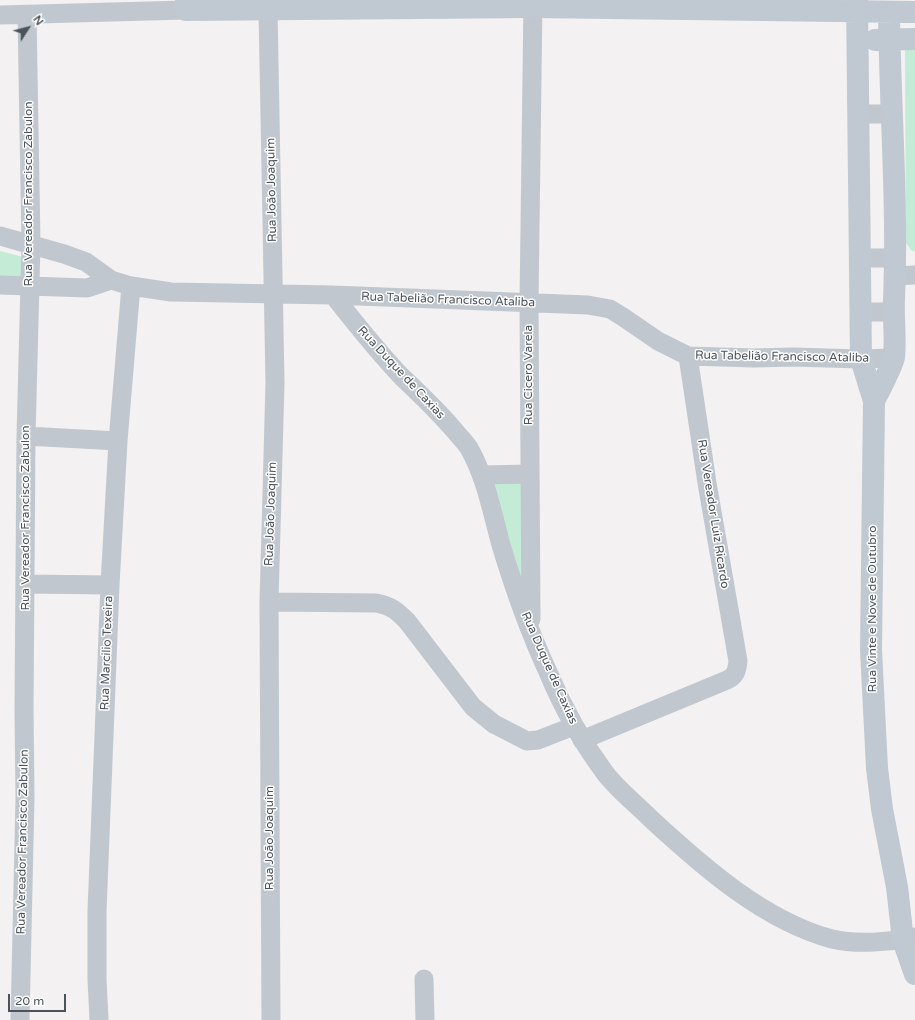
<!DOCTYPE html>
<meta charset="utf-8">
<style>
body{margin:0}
#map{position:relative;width:915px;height:1020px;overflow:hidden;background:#f3f1f1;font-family:"Varela Round",sans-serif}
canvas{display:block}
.north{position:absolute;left:8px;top:8px;width:40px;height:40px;-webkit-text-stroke:3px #fff;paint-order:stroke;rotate:54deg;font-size:11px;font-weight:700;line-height:16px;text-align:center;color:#4a535c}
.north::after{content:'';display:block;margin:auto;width:14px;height:18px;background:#4a535c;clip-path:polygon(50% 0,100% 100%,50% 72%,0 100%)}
.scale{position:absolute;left:8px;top:994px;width:58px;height:18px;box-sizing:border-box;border:2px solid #4a535c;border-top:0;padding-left:5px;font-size:12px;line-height:14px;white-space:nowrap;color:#4a535c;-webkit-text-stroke:3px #fff;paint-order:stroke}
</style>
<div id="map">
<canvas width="915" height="1020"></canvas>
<div class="north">N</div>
<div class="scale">20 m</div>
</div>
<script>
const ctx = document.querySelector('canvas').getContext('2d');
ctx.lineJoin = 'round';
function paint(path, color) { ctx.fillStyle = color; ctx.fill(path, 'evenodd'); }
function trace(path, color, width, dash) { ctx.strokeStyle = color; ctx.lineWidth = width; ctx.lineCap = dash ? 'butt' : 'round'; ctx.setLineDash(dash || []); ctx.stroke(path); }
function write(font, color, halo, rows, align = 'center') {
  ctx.font = font + ' "Varela Round",sans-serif'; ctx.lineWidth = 3; ctx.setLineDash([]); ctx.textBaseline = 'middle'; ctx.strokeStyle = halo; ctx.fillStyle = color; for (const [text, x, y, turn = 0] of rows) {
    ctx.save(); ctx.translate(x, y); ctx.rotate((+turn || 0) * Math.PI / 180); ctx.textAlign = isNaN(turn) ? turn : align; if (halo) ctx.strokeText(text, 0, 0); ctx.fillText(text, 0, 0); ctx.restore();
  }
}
const green = new Path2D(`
 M905,48L915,49V252L911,250L906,243Z
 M0,251L23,257V279L0,277Z
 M486,481L521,483L526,603Z`);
const street = new Path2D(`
 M268,9L275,383L269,602L271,1020
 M0,15L186,10
 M859,114H892
 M0,236L64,254L86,262L111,280L131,286L171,292L333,295L588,305L610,309L623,317L658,341L688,356L754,358L794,357L861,359L893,358
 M861,258H895
 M895,276L915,275
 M0,285L87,288L111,280
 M333,295C355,323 377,351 402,377C420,394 438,411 454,430C459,436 465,442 469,448C486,478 492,512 501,545C514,588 529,631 548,672C563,708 582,742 605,773C618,790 636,804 651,819C702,866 764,921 832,939C856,945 891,942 915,937
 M860,312H893
 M26,436L118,441
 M482,475L530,474
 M26,584L110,585
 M269,602L376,603C391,606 396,610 407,621L473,707L494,724L527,741L538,740L574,726
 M531,619L529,303L533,0
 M582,740L727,680C736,676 737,670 738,661L707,483L688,356
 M424,979L425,1020
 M20,1020L25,798L24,709L26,436L31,244L27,15
 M99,1020L97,979V911L110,585L118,441L131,286`);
const secondary = new Path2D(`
 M186,0V10L533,7L915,12
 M857,0L861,359L874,401L871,650L877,768L882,809L897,887L903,940L915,974
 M875,40L915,39
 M874,401C879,391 892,367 894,357C896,338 893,318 894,299C898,204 890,108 889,12`);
const streetNames = [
 ["Rua João Joaquim",272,190,-91],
 ["Rua Vereador Francisco Zabulon",29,194,-90],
 ["Rua Tabelião Francisco Ataliba",448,300,2],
 ["Rua Tabelião Francisco Ataliba",782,357,1],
 ["Rua Duque de Caxias",401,373,47],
 ["Rua Cicero Varela",529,375,-90],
 ["Rua João Joaquim",271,514,-88],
 ["Rua Vereador Luiz Ricardo",713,514,81],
 ["Rua Vereador Francisco Zabulon",26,518,-90],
 ["Rua Vinte e Nove de Outubro",873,609,-90],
 ["Rua Marcilio Texeira",107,653,-88],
 ["Rua Duque de Caxias",549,668,66],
 ["Rua João Joaquim",270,838,-90],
 ["Rua Vereador Francisco Zabulon",23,842,-89]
];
paint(green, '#c4ebd5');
trace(street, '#c0c7ce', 19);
trace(secondary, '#c0c8d2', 22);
write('12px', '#4a535c', '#fff', streetNames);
</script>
